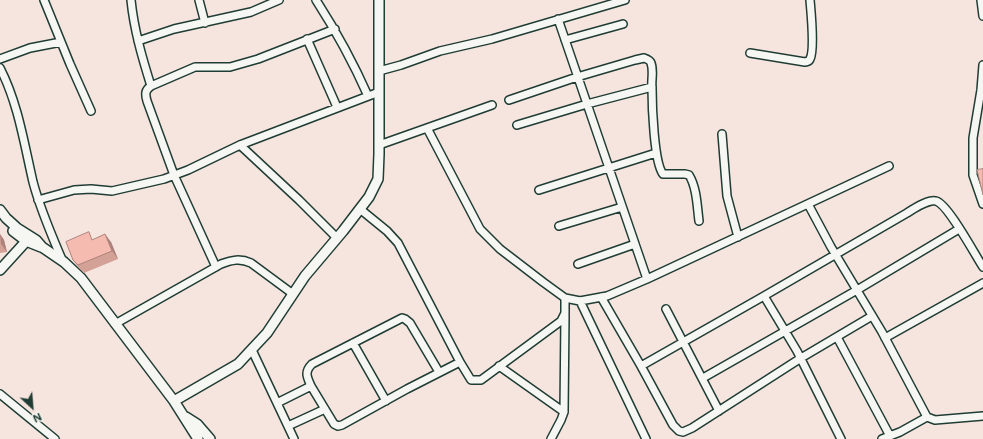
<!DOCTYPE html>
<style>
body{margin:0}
#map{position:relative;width:983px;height:439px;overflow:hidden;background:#f6e4de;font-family:Mali,sans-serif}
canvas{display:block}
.north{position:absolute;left:12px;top:387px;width:40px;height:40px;-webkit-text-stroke:3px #f6f6f2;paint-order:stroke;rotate:154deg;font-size:11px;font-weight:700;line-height:16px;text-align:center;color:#1f3d34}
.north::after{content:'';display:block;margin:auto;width:14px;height:18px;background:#1f3d34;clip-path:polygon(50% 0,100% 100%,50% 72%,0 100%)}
</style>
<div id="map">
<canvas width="983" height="439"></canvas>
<div class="north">N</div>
</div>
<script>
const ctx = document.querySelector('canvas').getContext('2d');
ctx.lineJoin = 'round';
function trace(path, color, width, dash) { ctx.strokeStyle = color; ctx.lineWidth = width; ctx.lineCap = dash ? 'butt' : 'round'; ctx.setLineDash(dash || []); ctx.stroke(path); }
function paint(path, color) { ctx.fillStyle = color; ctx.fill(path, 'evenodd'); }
const minor = new Path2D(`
 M44,0L70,64L91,111
 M131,0C134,30 142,57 151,86
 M199,0L205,23
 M316,0C336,31 353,62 368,96
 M981,0L983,16
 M558,19L647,279
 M307,39L337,107
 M565,40L623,24
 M138,41L174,29L251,12L279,0
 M750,53L805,62C808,61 809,62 810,59C815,50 811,12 810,0
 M0,59L30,48L61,42
 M983,65L981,90L973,138V175L983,204
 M0,68C18,103 24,143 33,182C40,209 52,236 63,262
 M379,71L401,65L440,51L492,39L625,0
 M509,100L577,77L635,60L644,58C647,59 650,60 651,63C654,71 651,80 652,88C652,105 654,163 663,174H685L689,175C697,188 697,206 699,221
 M517,125L587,104L652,87
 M427,128L480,229L500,249L543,282L565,298L580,301L607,296L647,279L889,166
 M722,134L727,196L738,237
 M240,145L299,200L337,238
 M379,145L492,105
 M539,190L656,153
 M38,200L74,190L91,189L112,191L164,179L188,170L240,145L379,92
 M808,204L831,247L882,332L927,417L935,420L983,416
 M360,209L387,231L398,243L460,362L471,380H481L561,321L565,313V298
 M559,226L622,207
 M578,264L635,244
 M216,267L174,175L147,101C145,94 145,90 151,86L195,67H230L258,59L335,29
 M764,296L797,351L841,439
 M601,297L641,366L673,425L679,431L683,432L692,428L801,358L872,316
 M580,301L646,439
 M666,309L719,411
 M115,324L221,264C232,260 240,258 251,263L293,294
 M837,337L890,436
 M885,338L983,283
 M353,343L386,401
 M252,350L294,439
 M499,366L564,412
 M641,366L764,296L907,213C913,209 929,199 936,201C948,204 975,255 983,267
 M703,378L857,290L959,229
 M311,386C307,377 304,372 312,364L402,318L405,319L410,323L439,372
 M0,394L55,439
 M277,403L311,386L334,424L338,426L342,425L407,389L460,362
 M288,426L325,409
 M551,439L561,420L564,412L565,315
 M882,439L900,432L927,417`);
const tertiary = new Path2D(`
 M0,210L6,218L17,228L36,240L42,247L64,262L81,278L174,401L198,439
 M13,231L26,241L41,247
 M0,270L30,237
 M174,401L238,364L267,333L305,276L343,231L369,197L378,179L379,154V0
 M186,417L197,424L210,439`);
const wall = new Path2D(`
 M0,234L4,240L7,252L0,253Z
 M94,239L111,242L118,259L84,273L79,268L73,260Z`);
const shadedWall = new Path2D(`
 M0,234L4,240L7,252L1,244Z
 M105,234L111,242L118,259L112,251Z`);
const building = new Path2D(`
 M983,169V195L977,170Z
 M89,232L92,240L105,234L112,251L78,265L73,260L66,242Z`);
trace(minor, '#1f3d34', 10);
trace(tertiary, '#1f3d34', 12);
trace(minor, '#f6f6f2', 7);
trace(tertiary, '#f6f6f2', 9);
paint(wall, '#d4a197');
paint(shadedWall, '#ac837b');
paint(building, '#f6bbb0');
trace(building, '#ac837b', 1);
</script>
